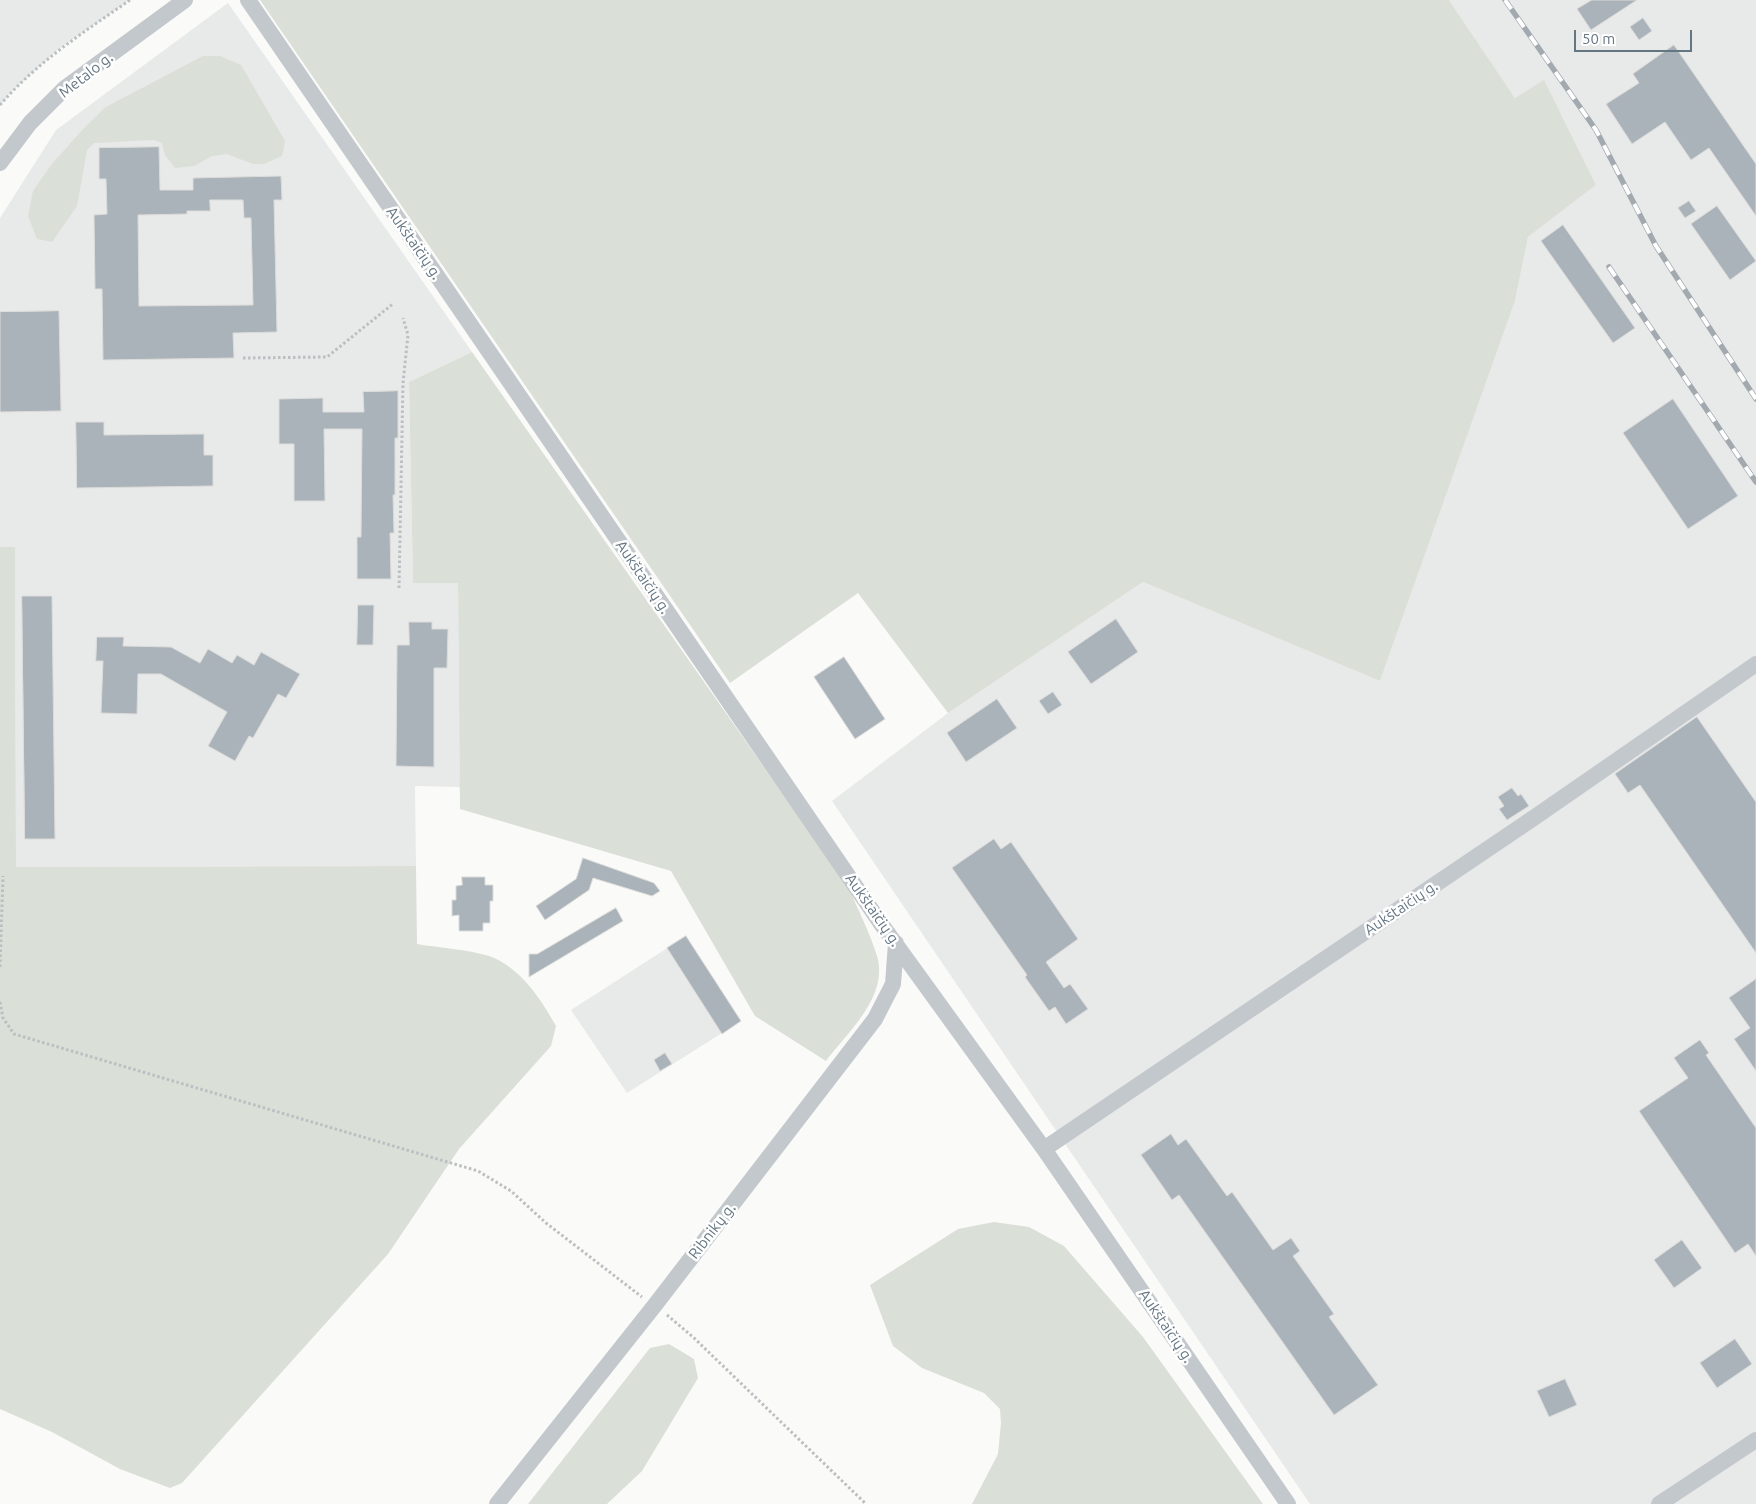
<!DOCTYPE html>
<meta charset="utf-8">
<style>
body{margin:0}
#map{position:relative;width:1756px;height:1504px;overflow:hidden;background:#fafaf8;font-family:Ubuntu,sans-serif}
canvas{display:block}
.scale{position:absolute;left:1574px;top:30px;width:118px;height:22px;box-sizing:border-box;border:2px solid #657683;border-top:0;padding-left:6px;font-size:15px;line-height:18px;white-space:nowrap;color:#657683;-webkit-text-stroke:4px #fff;paint-order:stroke}
</style>
<div id="map">
<canvas width="1756" height="1504"></canvas>
<div class="scale">50 m</div>
</div>
<script>
const ctx = document.querySelector('canvas').getContext('2d');
ctx.lineJoin = 'round';
function paint(path, color) { ctx.fillStyle = color; ctx.fill(path, 'evenodd'); }
function trace(path, color, width, dash) { ctx.strokeStyle = color; ctx.lineWidth = width; ctx.lineCap = dash ? 'butt' : 'round'; ctx.setLineDash(dash || []); ctx.stroke(path); }
function write(font, color, halo, rows, align = 'center') {
  ctx.font = font + ' Ubuntu,sans-serif'; ctx.lineWidth = 5; ctx.setLineDash([]); ctx.textBaseline = 'middle'; ctx.strokeStyle = halo; ctx.fillStyle = color; for (const [text, x, y, turn = 0] of rows) {
    ctx.save(); ctx.translate(x, y); ctx.rotate((+turn || 0) * Math.PI / 180); ctx.textAlign = isNaN(turn) ? turn : align; if (halo) ctx.strokeText(text, 0, 0); ctx.fillText(text, 0, 0); ctx.restore();
  }
}
const built = new Path2D(`
 M0,0H130L59,49L13,90L0,105Z
 M1449,0H1756V1504H1310L832,801L948,713L1143,582L1380,681L1515,301L1528,237L1596,185L1544,81L1515,98Z
 M228,3L472,352L409,382L413,582L458,583L460,787L415,786L416,866L16,867L15,547H0V218L56,130Z
 M686,936L741,1021L627,1093L571,1010Z`);
const green = new Path2D(`
 M260,0H1449L1515,98L1544,80L1596,185L1528,237L1515,301L1380,681L1143,582L948,713L858,593L730,683Z
 M203,56H220L241,65L285,141L282,156L264,164H253L227,154L212,156L194,166L175,168L165,155L162,143L154,140L94,143L87,150L77,206L52,242L37,239L28,216L33,191L52,164L85,127L106,107Z
 M472,352L849,888C858,910 870,933 877,956C889,996 848,1032 826,1061L755,1016L671,871L460,809L458,583H413L409,382Z
 M0,547H15L16,867L416,866L417,944C440,948 466,949 489,956C520,967 541,999 556,1026L551,1046L459,1149L388,1254L182,1483L170,1488L120,1469L52,1432L0,1409Z
 M994,1222L1029,1227L1064,1246L1143,1337L1263,1504H972L998,1454L1001,1423L1000,1409L984,1393L922,1368L893,1346L870,1285L958,1229Z
 M669,1344L694,1359L698,1378L642,1471L607,1504H528L650,1348Z`);
const building = new Path2D(`
 M1592,0H1637L1591,30L1577,9Z
 M1643,18L1652,31L1639,40L1630,27Z
 M1674,45L1756,164V216L1709,148L1691,160L1665,122L1632,144L1606,104L1639,83L1633,74Z
 M159,147L160,190H193V178L281,176L282,200H274L277,332L233,333L234,358L103,360L102,289H95L94,215L107,214L106,179H99V148ZM210,200H243L244,218H251L253,305L139,306L138,215L187,214V211H210Z
 M1689,201L1696,211L1685,218L1678,208Z
 M1717,206L1756,261L1730,280L1691,224Z
 M1563,225L1635,328L1613,343L1541,241Z
 M59,311L61,411L0,412V312Z
 M398,391V438H395V495H393L394,533H390L391,579H357V537H361L362,429H324L325,501H294V444H279V399L323,398V412H364L363,392Z
 M1673,399L1738,496L1688,529L1623,433Z
 M76,422H104V435L204,434V455H213V486L77,488Z
 M22,596H52L55,839H25Z
 M358,605H374L373,645H357Z
 M1116,619L1138,652L1091,684L1068,652Z
 M409,622H432V629H448L447,668H434V767L396,766L397,645H409Z
 M97,637H124L123,646L171,647L200,663L208,649L232,663L237,655L254,665L261,652L300,674L286,698L278,694L253,738L249,736L235,761L208,746L227,712L161,674H138L137,714L101,713L103,661H96Z
 M844,657L885,719L855,739L814,677Z
 M1053,692L1062,705L1048,714L1039,701Z
 M997,699L1017,728L966,762L947,733Z
 M1697,717L1756,802V953L1640,785L1628,793L1615,774Z
 M1512,788L1518,796L1521,794L1529,806L1507,820L1499,809L1504,806L1498,797Z
 M994,839L1001,849L1011,842L1078,939L1046,962L1064,988L1070,984L1088,1009L1066,1024L1055,1007L1049,1011L1025,977L1027,975L952,868Z
 M583,858L654,883L660,891L652,896L593,878L589,890L545,920L536,906L576,879Z
 M462,877H485V885H493V901H490V923H483V931H459V915L452,916V900H456V886L462,885Z
 M616,908L623,921L529,977V954H537Z
 M686,936L741,1021L722,1034L667,948Z
 M1756,979V1071L1734,1039L1750,1028L1729,998Z
 M1700,1040L1709,1053L1706,1055L1756,1128V1256L1748,1244L1735,1253L1639,1111L1688,1078L1674,1058Z
 M665,1053L672,1064L660,1071L654,1060Z
 M1171,1134L1178,1145L1186,1139L1227,1196L1232,1192L1273,1250L1291,1238L1300,1251L1293,1256L1334,1314L1329,1317L1378,1385L1334,1415L1179,1195L1172,1200L1141,1155Z
 M1682,1240L1702,1268L1674,1288L1654,1260Z
 M1735,1339L1752,1364L1717,1388L1700,1363Z
 M1565,1379L1577,1405L1549,1417L1537,1391Z`);
const path = new Path2D(`
 M0,105C37,62 84,32 130,0
 M243,358L327,357L394,303
 M399,588L403,383L408,335L403,318
 M0,967L3,876
 M0,1002L3,1018L14,1034L478,1171L511,1191L546,1223L642,1297
 M667,1315L693,1337L866,1504`);
const street = new Path2D(`
 M248,0L884,928L1044,1149L1288,1504
 M0,163L30,123L65,88L185,0
 M1044,1149L1535,817L1756,664
 M497,1504L655,1305L875,1019L893,984L896,943
 M1659,1504L1756,1440`);
const rail = new Path2D(`
 M1505,0L1596,130L1656,246L1756,399
 M1609,267L1756,482`);
const streetNames = [
 ["Metalo g.",86,75,-38],
 ["Aukštaičių g.",414,243,55],
 ["Aukštaičių g.",643,577,56],
 ["Aukštaičių g.",1401,908,-34],
 ["Aukštaičių g.",873,910,55],
 ["Ribnikų g.",712,1231,-52],
 ["Aukštaičių g.",1166,1326,56]
];
paint(built, '#e8e9e9');
paint(green, '#dadfd7');
paint(building, '#aab3b9');
trace(building, '#dcdcda', 1);
trace(path, '#bbbfc2', 3, [2.5, 2.5]);
trace(street, '#c3c8cc', 16);
trace(rail, '#a2aab0', 5.5);
trace(rail, '#fff', 4, [11]);
write('15px', '#657683', '#fff', streetNames);
</script>
